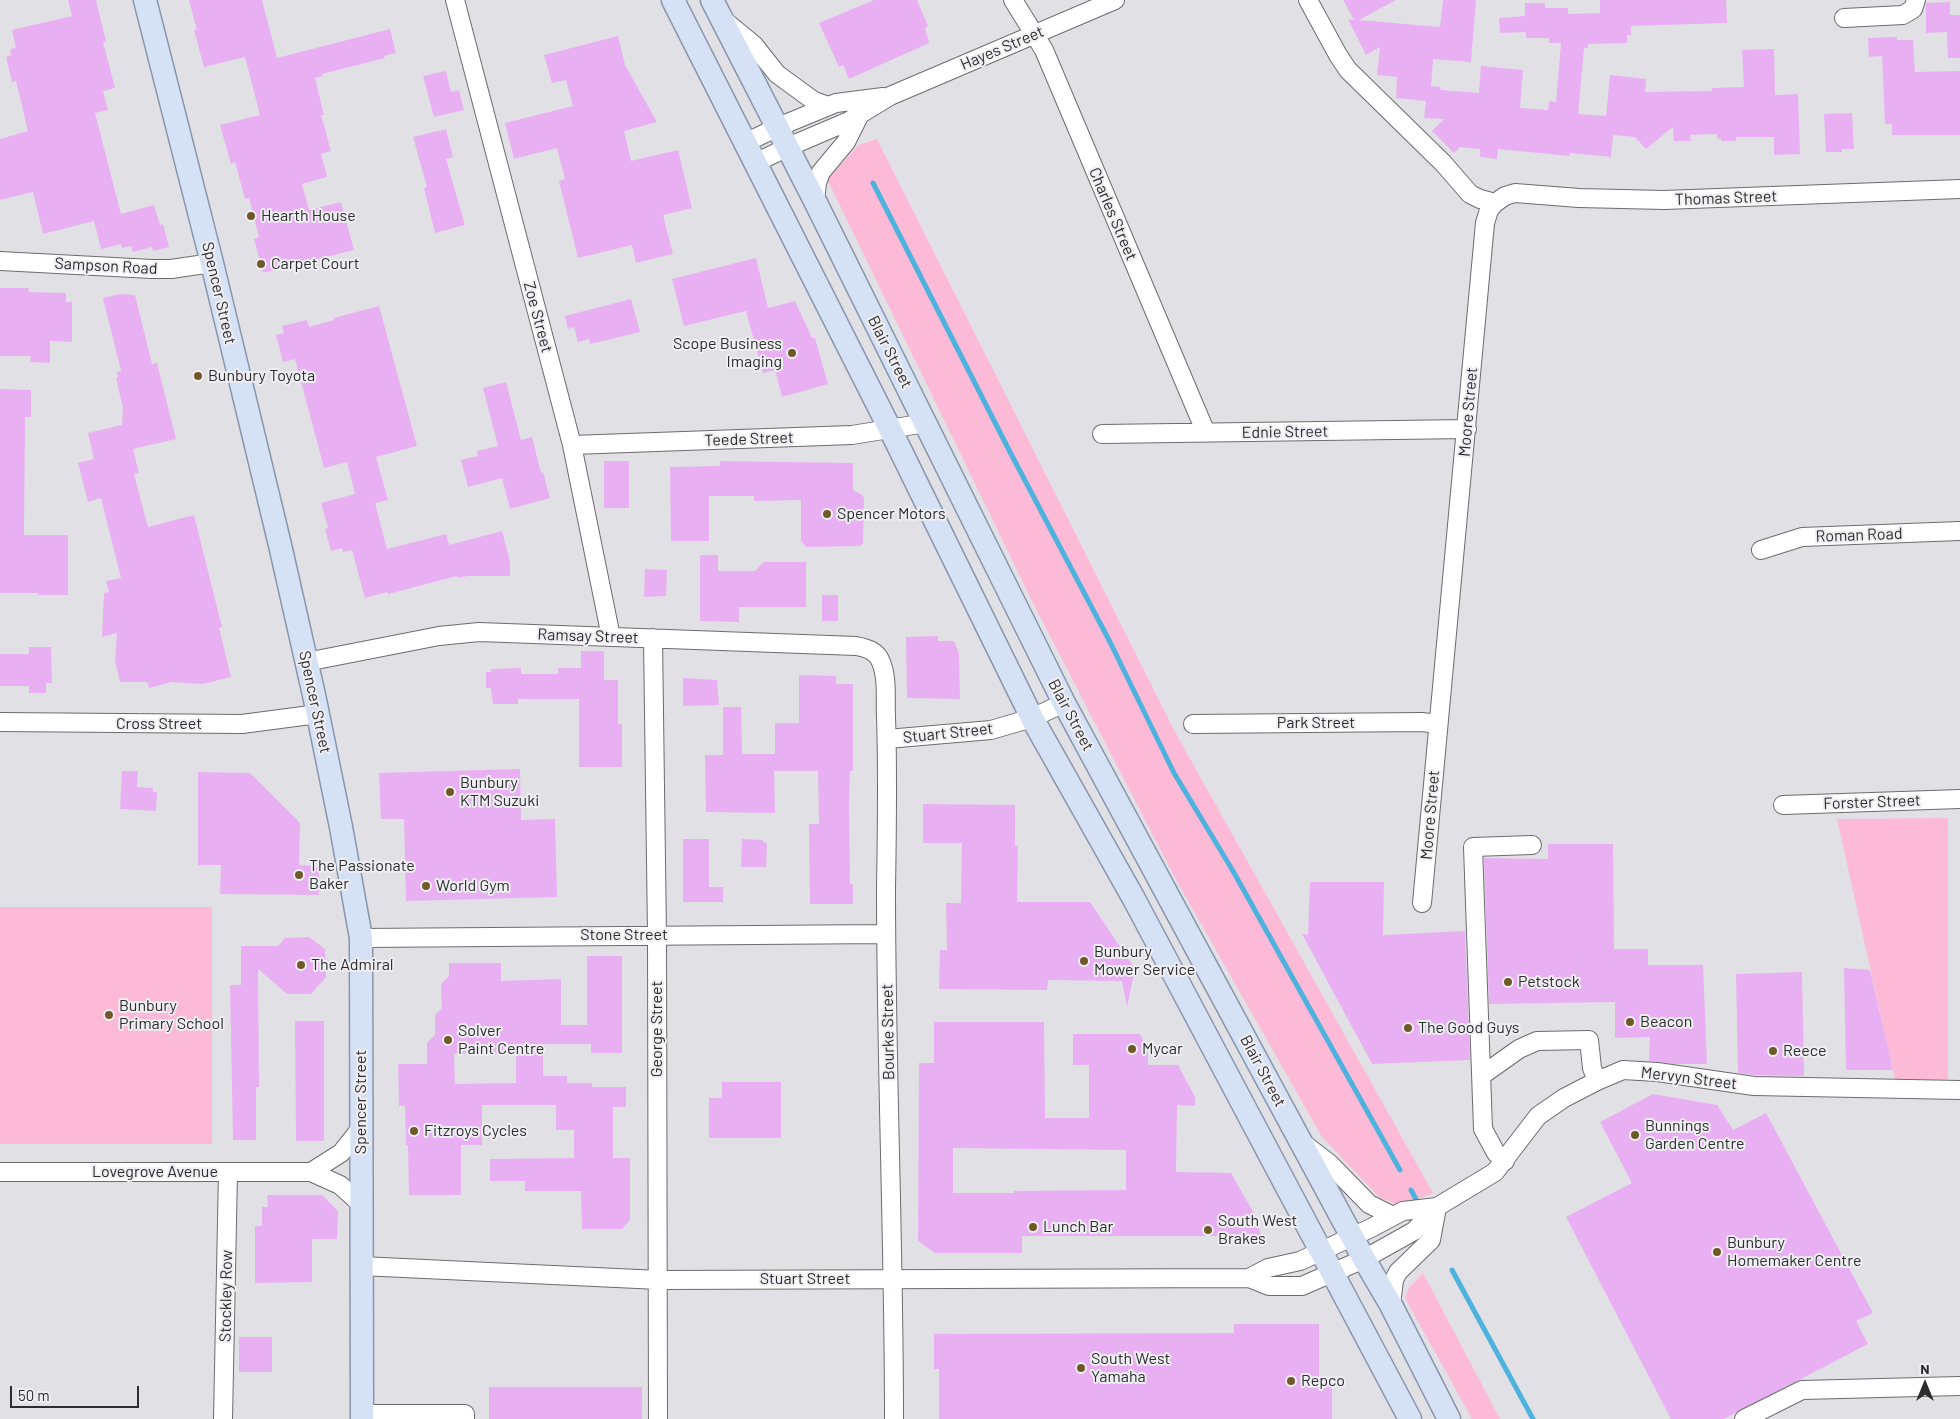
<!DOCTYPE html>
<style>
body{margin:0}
#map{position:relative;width:1960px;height:1419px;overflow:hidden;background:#e1e1e5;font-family:Barlow,sans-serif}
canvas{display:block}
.north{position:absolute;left:1900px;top:1359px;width:50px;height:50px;-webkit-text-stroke:4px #efeef3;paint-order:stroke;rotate:0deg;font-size:14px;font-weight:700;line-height:20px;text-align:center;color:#2d2d2e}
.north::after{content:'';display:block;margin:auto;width:18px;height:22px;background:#2d2d2e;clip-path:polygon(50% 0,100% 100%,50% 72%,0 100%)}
.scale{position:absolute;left:10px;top:1386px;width:129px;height:22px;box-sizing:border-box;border:2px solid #2d2d2e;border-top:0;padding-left:6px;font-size:15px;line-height:18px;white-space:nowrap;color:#2d2d2e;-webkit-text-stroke:4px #efeef3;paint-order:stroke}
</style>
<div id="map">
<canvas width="1960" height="1419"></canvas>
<div class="north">N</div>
<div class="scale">50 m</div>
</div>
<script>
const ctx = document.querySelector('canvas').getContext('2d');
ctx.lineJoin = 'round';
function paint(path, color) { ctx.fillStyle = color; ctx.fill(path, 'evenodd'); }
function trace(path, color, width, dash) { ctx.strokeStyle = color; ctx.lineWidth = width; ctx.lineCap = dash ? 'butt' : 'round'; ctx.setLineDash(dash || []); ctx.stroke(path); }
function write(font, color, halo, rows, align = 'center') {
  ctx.font = font + ' Barlow,sans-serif'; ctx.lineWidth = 4; ctx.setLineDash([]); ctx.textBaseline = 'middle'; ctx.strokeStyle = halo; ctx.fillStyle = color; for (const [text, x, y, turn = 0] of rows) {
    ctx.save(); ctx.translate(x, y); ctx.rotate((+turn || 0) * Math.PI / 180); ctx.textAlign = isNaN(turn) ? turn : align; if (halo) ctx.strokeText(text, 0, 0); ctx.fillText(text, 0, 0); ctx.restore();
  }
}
const green = new Path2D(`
 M877,139L1174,730L1433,1193L1400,1206L1379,1197L1322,1137L1174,876L1033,603L827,179L859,145Z
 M1948,818V1084H1896L1837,819Z
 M0,907H212V1144H0Z
 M1423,1273L1500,1419H1472L1405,1298L1408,1289Z`);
const stream = new Path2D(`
 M873,183L1010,452L1110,642L1174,773L1233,871L1400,1170
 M1411,1190L1419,1205
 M1452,1270L1533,1419`);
const building = new Path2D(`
 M68,0H96L106,41L103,42L115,88L103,91L108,110L95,113L121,214L154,205L160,225L163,224L169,247L153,251L152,247L133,252L131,246L122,248L121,244L101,249L94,221L43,234L33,192L0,200V139L28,131L16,81L12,82L6,57L11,55L10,49L16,48L12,30L72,16Z
 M189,0H262L277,58L390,29L396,53L384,56L385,58L322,74L323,76L315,78L324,115H321L331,151L321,154L327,177L302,184L309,210L341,202L354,250L263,273L254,239L259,237L249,198L245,199L235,162L231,164L220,125L260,115L245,57L204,67L194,30H197Z
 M874,0H917L928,26L925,28L929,43L849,79L843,65L839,67L819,23Z
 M1343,0H1396L1359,20L1440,27L1443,0H1476L1471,62L1433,59L1431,86L1441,87L1440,90L1479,93L1481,66L1523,70L1520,108L1548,110L1549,101L1556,102L1561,43H1549V38H1526V32L1500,33L1499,18L1525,16V3H1545V8H1568V14L1600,13V0H1726L1727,23L1631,26V35H1627V43L1588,44V48H1584L1578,114L1606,116L1610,75L1646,79L1645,92L1712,91V88L1744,87L1742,50L1774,49L1775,95L1798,94L1800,154L1774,155V137H1736V141H1721V138L1717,139V134L1690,135L1691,141H1674L1673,127L1646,149L1635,137L1613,135L1611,157L1570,153L1569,156L1498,149L1497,159L1480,157V149L1460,147L1454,153L1432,131L1444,119L1424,118L1426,101L1396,98L1397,77L1377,75L1380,47L1366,55L1348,19L1354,20Z
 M1950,2V15H1960V58H1948L1947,32L1926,33V3Z
 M618,36L625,65L657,122L624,131L631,161L678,150L692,208L663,215L673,254L636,263L632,245L578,258L559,181L565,179L557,148L514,159L505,123L573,106L566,80L552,83L544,55Z
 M1897,37V40H1913L1915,72L1960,71V135H1892V124H1885L1882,56L1869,57L1868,38Z
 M446,71L451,92L459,90L464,110L434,117L423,76Z
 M1852,113L1854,149H1842V152H1826L1824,114Z
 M446,129L453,157L446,159L465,225L435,233L424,188L427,187L413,137Z
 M756,258L768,308L795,301L812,338H815L828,384L782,397L775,370L763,373L746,311L684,326L672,279Z
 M0,288H29L28,292L66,293V302H72V342L50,341V363L30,362L31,356H0Z
 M120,294L135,295L152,364L157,363L176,439L133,449L139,473L134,474L148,527L194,515L222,627L219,628L231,677L203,684L172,682L149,688L147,682H120L115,661L117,633L102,637L104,593L109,592L106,581L121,578L101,498L88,502L78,463L94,459L88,433L122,425L123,408L116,378L118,377L117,372L121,371L103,298Z
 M631,299L640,332L590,344L589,339L578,342L574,327L568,329L565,316Z
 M379,306L417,446L376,457L388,500L375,503L387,549L446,534L449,545L502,531L510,562V576H468L457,578V576L388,594L387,592L365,598L352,550L343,552L342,548L331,551L325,529L328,528L321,503L355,494L347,462L324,468L295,359L283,362L276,335L284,333L282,326L307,320L309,327L334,320V318Z
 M506,382L521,440L532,437L541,473L543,472L550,498L510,509L502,478L468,487L461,460L478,456L477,451L498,446L483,388Z
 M0,389L31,390V417H25L24,535H68V595H38V593H0Z
 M604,461H629V508H604Z
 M720,461L853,463V490L862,495L864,498L863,543L860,546L806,547L801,541V500L754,501V496H709V541H671L670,467L720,466Z
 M700,555H718V571H755L763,562H806V607H739V622L700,621Z
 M645,569L667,570L666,596L644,597Z
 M822,595H838V621H822Z
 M938,636V641H954L959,653L960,699L907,698L906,637Z
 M29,647H51L52,683H46V693H29V686H0V654H29Z
 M581,651H604V680H618V724H622V767H579V699H518V704H493L491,688H486V672H491V669L521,668V674H558V668H581Z
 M799,675L836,676V684H853V771H850L849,805L850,884H853V904H810L809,824H819L818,771H774L775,813L706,812L705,755H723V707H741L742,754H775V723H799Z
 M683,678L717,680L719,705L683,706Z
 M520,769L521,820L555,819L557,897L406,901L404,819H381L379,773Z
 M122,771H138L137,787L153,788V792H157L156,811L120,809Z
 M198,772L250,773L300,823L299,865L319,866V895L220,894L221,865H198Z
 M923,804L1015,805V846H1018L1017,902H1090L1135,969L1127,1007L1122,981L1048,980L1047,990L939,989L940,950H947L946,903H961L962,843H923Z
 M683,839H709V887H723V902H683Z
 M742,839L762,840L767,844L766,867H741Z
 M1548,844H1613L1614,949H1648V965H1703L1707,1064H1673L1649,1061L1650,1037L1615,1038V1002L1489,1004L1484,858L1548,859Z
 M1310,882H1384L1383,935L1465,931L1470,1060L1372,1064L1302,934L1308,935Z
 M309,937L325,949L326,977L311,994H287L258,969L259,1087H256V1140H233L230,985H241V946H278L285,938Z
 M587,956H622V1053H591V1044H543V1076H567V1083H592V1087H626V1107H613V1158H630V1220L622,1229H582L581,1191H525V1181H490V1159L574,1158V1130H556V1105H482V1145H461V1195H409L408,1145H406L405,1106H399L398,1064H427V1043L435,1035V1015L442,1008L441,984L449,976V963H501V981L561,979V1025H587ZM516,1053V1083L455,1084L454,1054Z
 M1844,968L1870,970L1893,1070H1846Z
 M1802,972L1804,1074L1803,1076L1755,1075L1738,1073L1736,974Z
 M295,1021H324V1141H296Z
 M934,1022H1044L1045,1118H1089V1065H1073V1034H1140L1148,1050V1065H1178L1195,1097V1106L1177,1105L1176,1172L1231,1173L1255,1215L1262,1238L1240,1236H1022V1253H935L918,1241L919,1063H934ZM953,1148L1126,1150V1190L1014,1191V1193H953Z
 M722,1082H781V1138H709V1098H722Z
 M1653,1094L1717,1105L1733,1130L1766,1113L1873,1313L1856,1321L1868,1344L1724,1419H1671L1566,1217L1632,1183L1600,1122Z
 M267,1195H322L338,1211L337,1239H312V1282L255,1283V1226H262V1207H268Z
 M1234,1324H1319V1381H1332V1419H939V1369H934V1334L1234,1333Z
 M239,1337H272V1372H239Z
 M489,1387H642V1419H489Z`);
const minor = new Path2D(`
 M455,0L572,445L611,637
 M1013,0L1044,50L1206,433
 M1308,0L1338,55L1348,70L1443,163L1470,194L1480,199L1495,203
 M1844,18L1903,15L1913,9L1916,0
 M726,22L754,45L777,74L814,101L828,106
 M745,143L778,127L836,103L883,97
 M755,163L788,147L849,121L890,96L1115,0
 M815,201L817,183L821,172L846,142L860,114
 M0,261L152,269H171L212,263
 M1102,434L1467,429
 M572,445L852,435L926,423
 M1761,550L1802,537L1960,531
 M653,638L657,935L658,1419
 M306,662L439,636L479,632L856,646C867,648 877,651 881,662C888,679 885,700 886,717C888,774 887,831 886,888C886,1065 894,1242 894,1419
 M0,722L242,724L318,714
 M1193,724L1422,722L1438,724
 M887,739L991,730L1032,718L1064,703
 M1783,805L1960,799
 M1422,903L1485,223L1489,210L1495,203L1505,196L1515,193L1579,198L1664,200L1960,189
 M361,938L886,934
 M1481,1076L1519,1049L1537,1041L1589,1040L1592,1068L1597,1081
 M1304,1144L1330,1164L1369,1204L1393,1216
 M1505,1161L1496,1153L1483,1129L1473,847L1532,845
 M0,1172H311L340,1185L361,1204
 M311,1172L341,1153L361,1128
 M361,1266L659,1280L1249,1278L1269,1286H1302L1364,1259L1414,1231L1437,1207L1495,1172L1538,1116L1564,1098L1597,1081L1623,1070L1657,1072L1754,1086L1960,1090
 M1249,1278L1268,1268L1300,1261L1371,1228L1403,1211L1437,1207
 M1391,1305L1394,1280L1398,1272L1431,1240L1437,1207
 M362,1414H465V1419
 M223,1419L228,1172
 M1744,1419L1802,1390L1960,1386`);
const major = new Path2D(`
 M145,0L212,263L280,545L314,695L341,827L361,938L362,1419
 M673,0L890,429L1032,718L1134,899L1410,1419
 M712,0L815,201L1064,703L1364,1259L1391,1305L1449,1419`);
const markers = [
 [251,216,5,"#6f5929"],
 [261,264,5,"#6f5929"],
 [792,353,5,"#6f5929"],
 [198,376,5,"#6f5929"],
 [827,514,5,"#6f5929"],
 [450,792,5,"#6f5929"],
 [299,875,5,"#6f5929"],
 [426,886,5,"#6f5929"],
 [1084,961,5,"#6f5929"],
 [301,965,5,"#6f5929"],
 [1508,982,5,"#6f5929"],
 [109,1015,5,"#6f5929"],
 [1630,1022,5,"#6f5929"],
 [1408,1028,5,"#6f5929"],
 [448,1040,5,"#6f5929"],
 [1132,1049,5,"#6f5929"],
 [1773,1051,5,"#6f5929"],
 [414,1131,5,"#6f5929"],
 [1635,1135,5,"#6f5929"],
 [1033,1227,5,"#6f5929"],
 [1208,1230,5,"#6f5929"],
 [1717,1252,5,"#6f5929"],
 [1081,1368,5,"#6f5929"],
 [1291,1381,5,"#6f5929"]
];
const streetNames = [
 ["Hayes Street",1002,48,-23],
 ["Thomas Street",1726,198,-2],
 ["Charles Street",1113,214,67],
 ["Sampson Road",106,266,3],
 ["Spencer Street",219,293,77],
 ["Zoe Street",538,317,75],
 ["Blair Street",890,352,63],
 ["Moore Street",1468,412,-85],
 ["Ednie Street",1285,432,-1],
 ["Teede Street",749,439,-2],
 ["Roman Road",1859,535,-2],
 ["Ramsay Street",588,636,2],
 ["Spencer Street",315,702,78],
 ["Blair Street",1071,715,62],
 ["Park Street",1316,723],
 ["Cross Street",159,724],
 ["Stuart Street",948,733,-6],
 ["Forster Street",1872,802,-2],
 ["Moore Street",1430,815,-85],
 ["Stone Street",624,935],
 ["George Street",657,1029,-90],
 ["Bourke Street",888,1032,-91],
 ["Blair Street",1263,1071,62],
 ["Mervyn Street",1689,1078,7],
 ["Spencer Street",361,1102,-90],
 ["Lovegrove Avenue",155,1172],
 ["Stuart Street",805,1279],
 ["Stockley Row",226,1296,-89]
];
const poiNames = [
 ["Hearth House",261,216],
 ["Carpet Court",271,264],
 ["Scope Business",782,344,"right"],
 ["Imaging",782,362,"right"],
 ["Bunbury Toyota",208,376],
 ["Spencer Motors",837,514],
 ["Bunbury",460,783],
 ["KTM Suzuki",460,801],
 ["The Passionate",309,866],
 ["Baker",309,884],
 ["World Gym",436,886],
 ["Bunbury",1094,952],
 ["Mower Service",1094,970],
 ["The Admiral",311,965],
 ["Petstock",1518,982],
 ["Bunbury",119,1006],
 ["Primary School",119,1024],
 ["Beacon",1640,1022],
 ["The Good Guys",1418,1028],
 ["Solver",458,1031],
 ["Paint Centre",458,1049],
 ["Mycar",1142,1049],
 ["Reece",1783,1051],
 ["Bunnings",1645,1126],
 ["Garden Centre",1645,1144],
 ["Fitzroys Cycles",424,1131],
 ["South West",1218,1221],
 ["Brakes",1218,1239],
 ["Lunch Bar",1043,1227],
 ["Bunbury",1727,1243],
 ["Homemaker Centre",1727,1261],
 ["South West",1091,1359],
 ["Yamaha",1091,1377],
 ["Repco",1301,1381]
];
paint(green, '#fcbad6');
trace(stream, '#4db2dd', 5);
paint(building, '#e9aff3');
trace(minor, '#6c6c70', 20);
trace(major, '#8895ab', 25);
trace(minor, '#fff', 18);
trace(major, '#d5e1f5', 22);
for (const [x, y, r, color] of markers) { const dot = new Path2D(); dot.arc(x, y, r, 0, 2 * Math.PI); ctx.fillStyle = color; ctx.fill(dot); trace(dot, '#efeef3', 2); }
write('16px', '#2d2d2e', '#efeef3', streetNames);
write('16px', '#2d2d2e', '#efeef3', poiNames, 'left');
</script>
